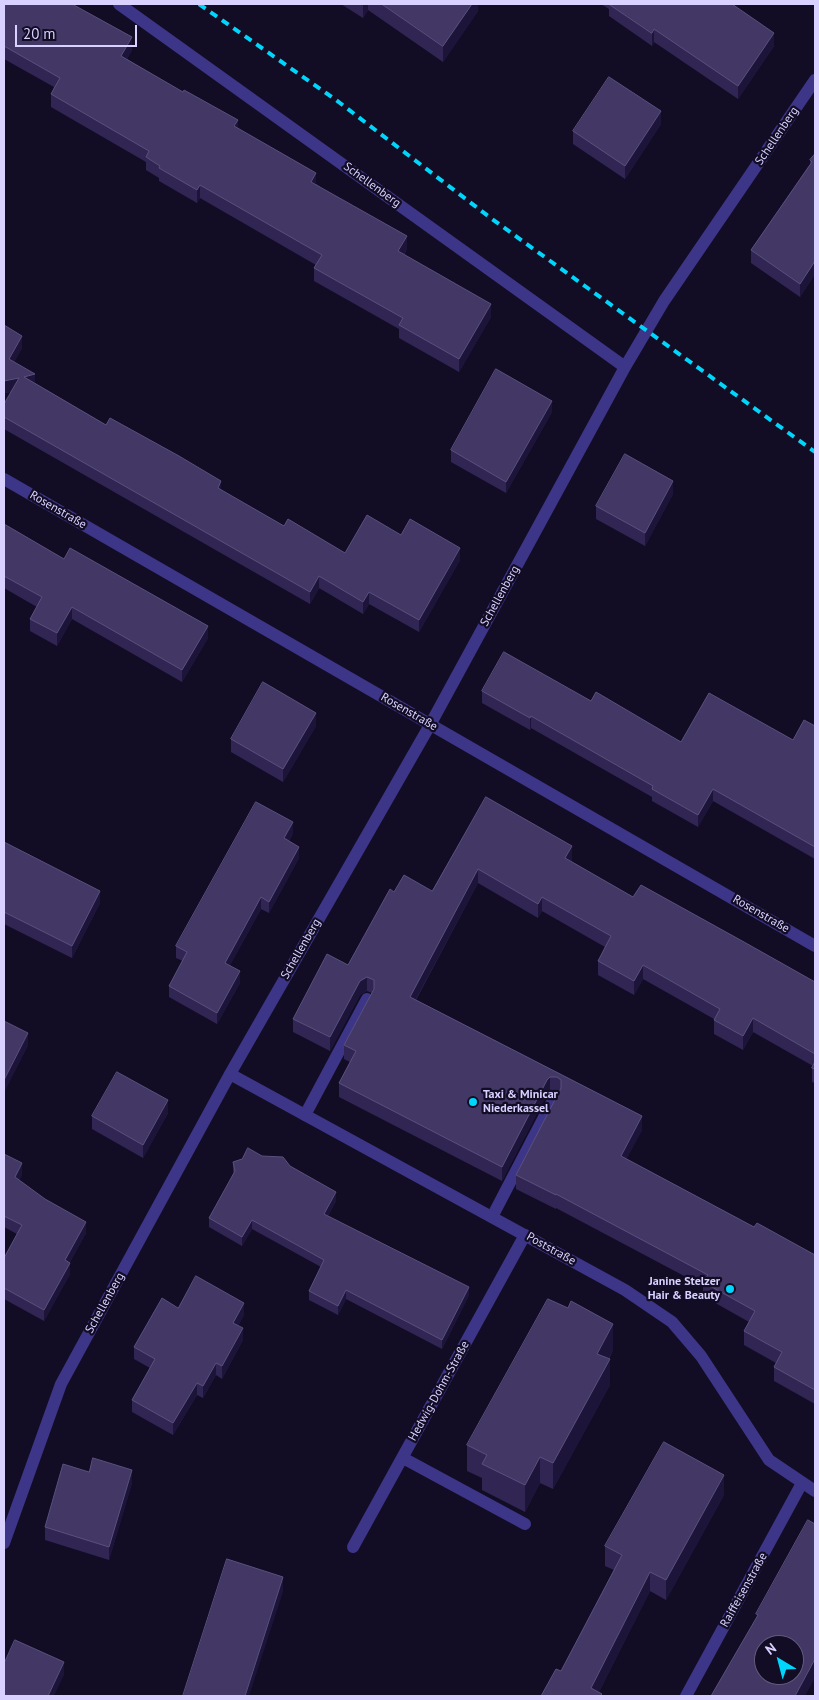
<!DOCTYPE html>
<meta charset="utf-8">
<style>
body{margin:0}
#map{position:relative;width:819px;height:1700px;overflow:hidden;background:#120d25;font-family:"PT Sans",sans-serif}
canvas{display:block}
.frame{position:absolute;inset:0;border:5px solid #d9d1ff;pointer-events:none}
.north{position:absolute;left:754px;top:1635px;width:50px;height:50px;box-sizing:border-box;background:#120d25;border:1px solid #625b7c;border-radius:50%;rotate:323deg;font-size:14px;font-weight:700;line-height:20px;text-align:center;color:#d9d1ff}
.north::after{content:'';display:block;margin:auto;width:18px;height:22px;background:#00d6fc;clip-path:polygon(50% 0,100% 100%,50% 72%,0 100%)}
.scale{position:absolute;left:15px;top:25px;width:122px;height:22px;box-sizing:border-box;border:2px solid #d9d1ff;border-top:0;padding-left:6px;font-size:15px;line-height:18px;white-space:nowrap;color:#d9d1ff;-webkit-text-stroke:4px #120d25;paint-order:stroke}
</style>
<div id="map">
<canvas width="819" height="1700"></canvas>
<div class="frame"></div>
<div class="north">N</div>
<div class="scale">20 m</div>
</div>
<script>
const ctx = document.querySelector('canvas').getContext('2d');
ctx.lineJoin = 'round';
function trace(path, color, width, dash) { ctx.strokeStyle = color; ctx.lineWidth = width; ctx.lineCap = dash ? 'butt' : 'round'; ctx.setLineDash(dash || []); ctx.stroke(path); }
function paint(path, color) { ctx.fillStyle = color; ctx.fill(path, 'evenodd'); }
function write(font, color, halo, rows, align = 'center') {
  ctx.font = font + ' "PT Sans",sans-serif'; ctx.lineWidth = 4.5; ctx.setLineDash([]); ctx.textBaseline = 'middle'; ctx.strokeStyle = halo; ctx.fillStyle = color; for (const [text, x, y, turn = 0] of rows) {
    ctx.save(); ctx.translate(x, y); ctx.rotate((+turn || 0) * Math.PI / 180); ctx.textAlign = isNaN(turn) ? turn : align; if (halo) ctx.strokeText(text, 0, 0); ctx.fillText(text, 0, 0); ctx.restore();
  }
}
const service = new Path2D(`
 M305,1115L367,999
 M492,1217L554,1098
 M403,1458L525,1524
 M353,1547L525,1235`);
const pedestrian = new Path2D(`
 M686,1696L802,1483`);
const minor = new Path2D(`
 M119,4L625,367
 M4,479L815,946
 M230,1074L625,1290L672,1322L701,1356L769,1460L815,1491
 M4,1543L61,1384L230,1074L430,725L625,367L664,301L815,80`);
const rail = new Path2D(`
 M199,4L336,100L492,219L815,452`);
const wall = new Path2D(`
 M4,4L132,50L127,59L238,128L407,249L404,255L491,317L459,372L399,338V329L314,281V268L316,265L200,198L197,203L159,181V178L146,170V162L51,107V94L54,87L4,59Z
 M341,4H478V11L443,62L368,10L363,18Z
 M601,4H732L774,46L738,99L654,42L652,46L609,16V9Z
 M661,124L625,179L573,144V131Z
 M815,154V274L800,297L751,263V250L810,164V160Z
 M4,325L22,348L14,362L35,383L106,425L284,526L345,553L401,535L460,560L419,632L369,604L363,614L319,588L310,604L4,429V404L11,392L4,393Z
 M552,412L506,493L451,462V450Z
 M673,494L645,546L596,519V506Z
 M4,524L64,559L208,638L182,682L72,619L57,646L30,631V619L37,607L4,588Z
 M482,691L591,701L681,742L793,740L815,726V859L713,801L698,827L652,801V797L531,728L530,730L482,703Z
 M316,726L283,782L231,752V739Z
 M486,797L572,860L571,861L633,897L815,982V1083L812,1082V1068L813,1066L753,1032L743,1050L714,1034V1019L643,979L634,995L598,975V961L605,947L542,911L538,918L478,883L416,1000L642,1116V1130L626,1159L754,1227L815,1255V1404L774,1381V1367L776,1363L744,1345V1331L749,1322L703,1296V1286L556,1208V1209L516,1189V1175L559,1092L557,1091H550L547,1094L502,1181L339,1097V1083L350,1062L344,1059V1045L372,993L367,991L360,995L330,1051L293,1032V1019L348,965L394,892L432,891Z
 M293,833L289,841L299,858L269,913L261,909L230,965L240,983L217,1024L169,997V986L183,961L176,958V946Z
 M4,842L100,903L72,958L4,924Z
 M168,1113L143,1158L92,1129V1116Z
 M4,1154L22,1175L19,1180L86,1233L70,1262V1274L44,1321L4,1299V1258L17,1234L4,1227Z
 M262,1156L290,1166L336,1201L328,1216L469,1295L442,1349L346,1299L338,1315L309,1300V1291L321,1267L252,1229L242,1246L209,1227V1218L234,1174L233,1171V1162Z
 M178,1308L244,1315L238,1326L243,1340L222,1379L216,1375L203,1398L197,1395L173,1435L132,1412V1400L150,1368L134,1359V1347Z
 M613,1350L609,1359L610,1385L553,1489L540,1483L525,1512L482,1490V1478L467,1471V1445Z
 M89,1472L132,1483L109,1560L45,1540V1527Z
 M724,1495L666,1600L650,1591L599,1692L602,1696L561,1671L614,1570L605,1566V1546Z`);
const shadedWall = new Path2D(`
 M363,4H368V10L363,18Z
 M472,4H478V11L443,62V46Z
 M654,29V42L652,46V33Z
 M774,33V46L738,99V86Z
 M132,37V50L121,69V56Z
 M661,111V124L625,179V166Z
 M238,120V133L234,126Z
 M316,173V186L311,182Z
 M200,185V198L197,203V190Z
 M407,236V249L398,264V251Z
 M815,261V274L800,297V284Z
 M491,304V317L459,372V359Z
 M22,336V348L9,371V359Z
 M35,374V387L24,377Z
 M19,378V390L4,393V381Z
 M552,401V412L506,493V482Z
 M221,481V493L218,488Z
 M673,481V494L645,546V533Z
 M460,548V560L419,632V620Z
 M319,576V588L310,604V592Z
 M369,592V604L363,614V602Z
 M72,607V619L57,646V633Z
 M208,626V638L182,682V670Z
 M316,713V726L283,782V769Z
 M531,716V728L530,730V718Z
 M713,789V801L698,827V815Z
 M293,822V833L284,850V838Z
 M572,846V860L565,872V858Z
 M299,847V858L269,913V902Z
 M478,869V883L410,1010V997Z
 M100,891V903L72,958V946Z
 M261,897V909L225,974V963Z
 M542,897V911L538,918V904Z
 M643,965V979L634,995V981Z
 M240,971V983L217,1024V1013Z
 M367,977V991L360,995L330,1051V1037L360,981Z
 M753,1018V1032L743,1050V1036Z
 M28,1033V1046L4,1093V1080Z
 M550,1077V1091L547,1094L502,1181V1167L547,1080Z
 M168,1100V1113L143,1158V1145Z
 M642,1116V1130L621,1170V1156Z
 M22,1163V1175L15,1189V1177Z
 M336,1192V1201L324,1223V1214Z
 M252,1220V1229L242,1246V1237Z
 M86,1222V1233L65,1271V1260Z
 M70,1263V1274L44,1321V1310Z
 M469,1287V1295L442,1349V1340Z
 M346,1290V1299L338,1315V1306Z
 M244,1303V1315L233,1335V1323Z
 M613,1324V1350L597,1380V1354Z
 M243,1328V1340L222,1379V1366Z
 M610,1359V1385L553,1489V1463Z
 M216,1363V1375L203,1398V1386Z
 M197,1383V1395L173,1435V1423Z
 M540,1457V1483L525,1512V1485Z
 M132,1470V1483L109,1560V1547Z
 M724,1475V1495L666,1600V1580Z
 M650,1572V1591L597,1696L591,1688Z
 M283,1577V1592L249,1696H245Z
 M815,1659V1678L805,1696H795Z
 M64,1662V1675L54,1696H48Z`);
const building = new Path2D(`
 M4,4H72L132,37L121,56L183,92L184,90L238,120L234,126L316,173L311,182L407,236L398,251L491,304L459,359L399,325L403,318L314,268L322,255L200,185L197,190L159,168L160,166L146,157L149,151L51,94L60,78L4,46Z
 M382,4H472L443,46Z
 M609,4H732L774,33L738,86L654,29L652,33Z
 M609,77L661,111L625,166L573,131Z
 M815,154V261L800,284L751,250L812,162L810,160Z
 M4,325L22,336L9,359L35,374L24,377L106,425L110,418L179,456L221,481L218,488L284,526L288,519L345,553L367,515L401,535L410,519L460,548L419,620L369,592L363,602L319,576L310,592L4,417V404L19,378L4,381Z
 M496,369L552,401L506,482L451,450Z
 M625,454L673,481L645,533L596,506Z
 M4,524L64,559L70,548L208,626L182,670L72,607L57,633L30,619L42,597L4,576Z
 M504,652L591,701L596,692L681,742L709,693L793,740L804,720L815,726V847L713,789L698,815L652,789L653,786L531,716L530,718L482,691Z
 M263,682L316,713L283,769L231,739Z
 M486,797L572,846L565,858L633,897L641,885L744,942L815,982V1054L753,1018L743,1036L714,1020L720,1009L643,965L634,981L598,961L611,936L542,897L538,904L478,869L410,997L642,1116L621,1156L754,1227L757,1223L815,1255V1390L774,1367L782,1352L744,1331L755,1311L703,1282L708,1275L556,1194V1195L516,1175L561,1088V1080L557,1077H550L547,1080L502,1167L339,1083L356,1051L344,1045L374,989V980L367,977L360,981L330,1037L293,1019L327,954L348,965L390,889L394,892L404,875L432,891Z
 M256,802L293,822L284,838L299,847L269,902L261,897L225,963L240,971L217,1013L169,986L187,952L176,946Z
 M4,842L100,891L72,946L4,912Z
 M4,1021L28,1033L4,1080Z
 M815,1062V1069L812,1068Z
 M117,1072L168,1100L143,1145L92,1116Z
 M248,1148L262,1156L283,1157L290,1166L336,1192L324,1214L469,1287L442,1340L346,1290L338,1306L309,1291L324,1260L252,1220L242,1237L209,1218L235,1171L233,1162L242,1159Z
 M4,1154L22,1163L15,1177L45,1199L86,1222L65,1260L70,1263L44,1310L4,1288V1258L22,1225L4,1216Z
 M196,1276L244,1303L233,1323L243,1328L222,1366L216,1363L203,1386L197,1383L173,1423L132,1400L155,1359L134,1347L162,1298L178,1308Z
 M548,1299L568,1308L571,1301L613,1324L597,1354L610,1359L553,1463L540,1457L525,1485L482,1464L487,1455L467,1445Z
 M664,1442L724,1475L666,1580L650,1572L591,1688L602,1694L600,1696H541L556,1669L561,1671L622,1555L605,1546Z
 M93,1458L132,1470L109,1547L45,1527L63,1464L89,1472Z
 M808,1520L815,1524V1659L795,1696H711L758,1615L756,1614ZM764,1645H794V1675H764Z
 M227,1559L283,1577L245,1696H183Z
 M15,1640L64,1662L48,1696H4V1664Z`);
const markers = [
 [473,1102,5,"#00d6fc"],
 [730,1289,5,"#00d6fc"]
];
const streetNames = [
 ["Schellenberg",777,136,-56],
 ["Schellenberg",372,185,36],
 ["Rosenstraße",58,510,30],
 ["Schellenberg",500,596,-61],
 ["Rosenstraße",409,712,30],
 ["Rosenstraße",761,914,30],
 ["Schellenberg",301,949,-60],
 ["Poststraße",551,1249,29],
 ["Schellenberg",105,1303,-61],
 ["Hedwig-Dohm-Straße",439,1391,-61],
 ["Raiffeisenstraße",744,1590,-61]
];
const poiNames = [
 ["Taxi & Minicar",483,1095],
 ["Niederkassel",483,1109],
 ["Janine Stelzer",720,1282,"right"],
 ["Hair & Beauty",720,1296,"right"]
];
trace(service, '#3d3587', 12);
trace(pedestrian, '#3d3587', 12);
trace(minor, '#3d3587', 12);
trace(rail, '#00d6fc', 4, [8, 6]);
paint(wall, '#312554');
paint(shadedWall, '#1d1439');
paint(building, '#433766');
trace(building, '#5a507e', 1);
for (const [x, y, r, color] of markers) { const dot = new Path2D(); dot.arc(x, y, r, 0, 2 * Math.PI); ctx.fillStyle = color; ctx.fill(dot); trace(dot, '#120d25', 2); }
write('12px', '#d9d1ff', '#120d25', streetNames);
write('bold 12px', '#d9d1ff', '#120d25', poiNames, 'left');
</script>
